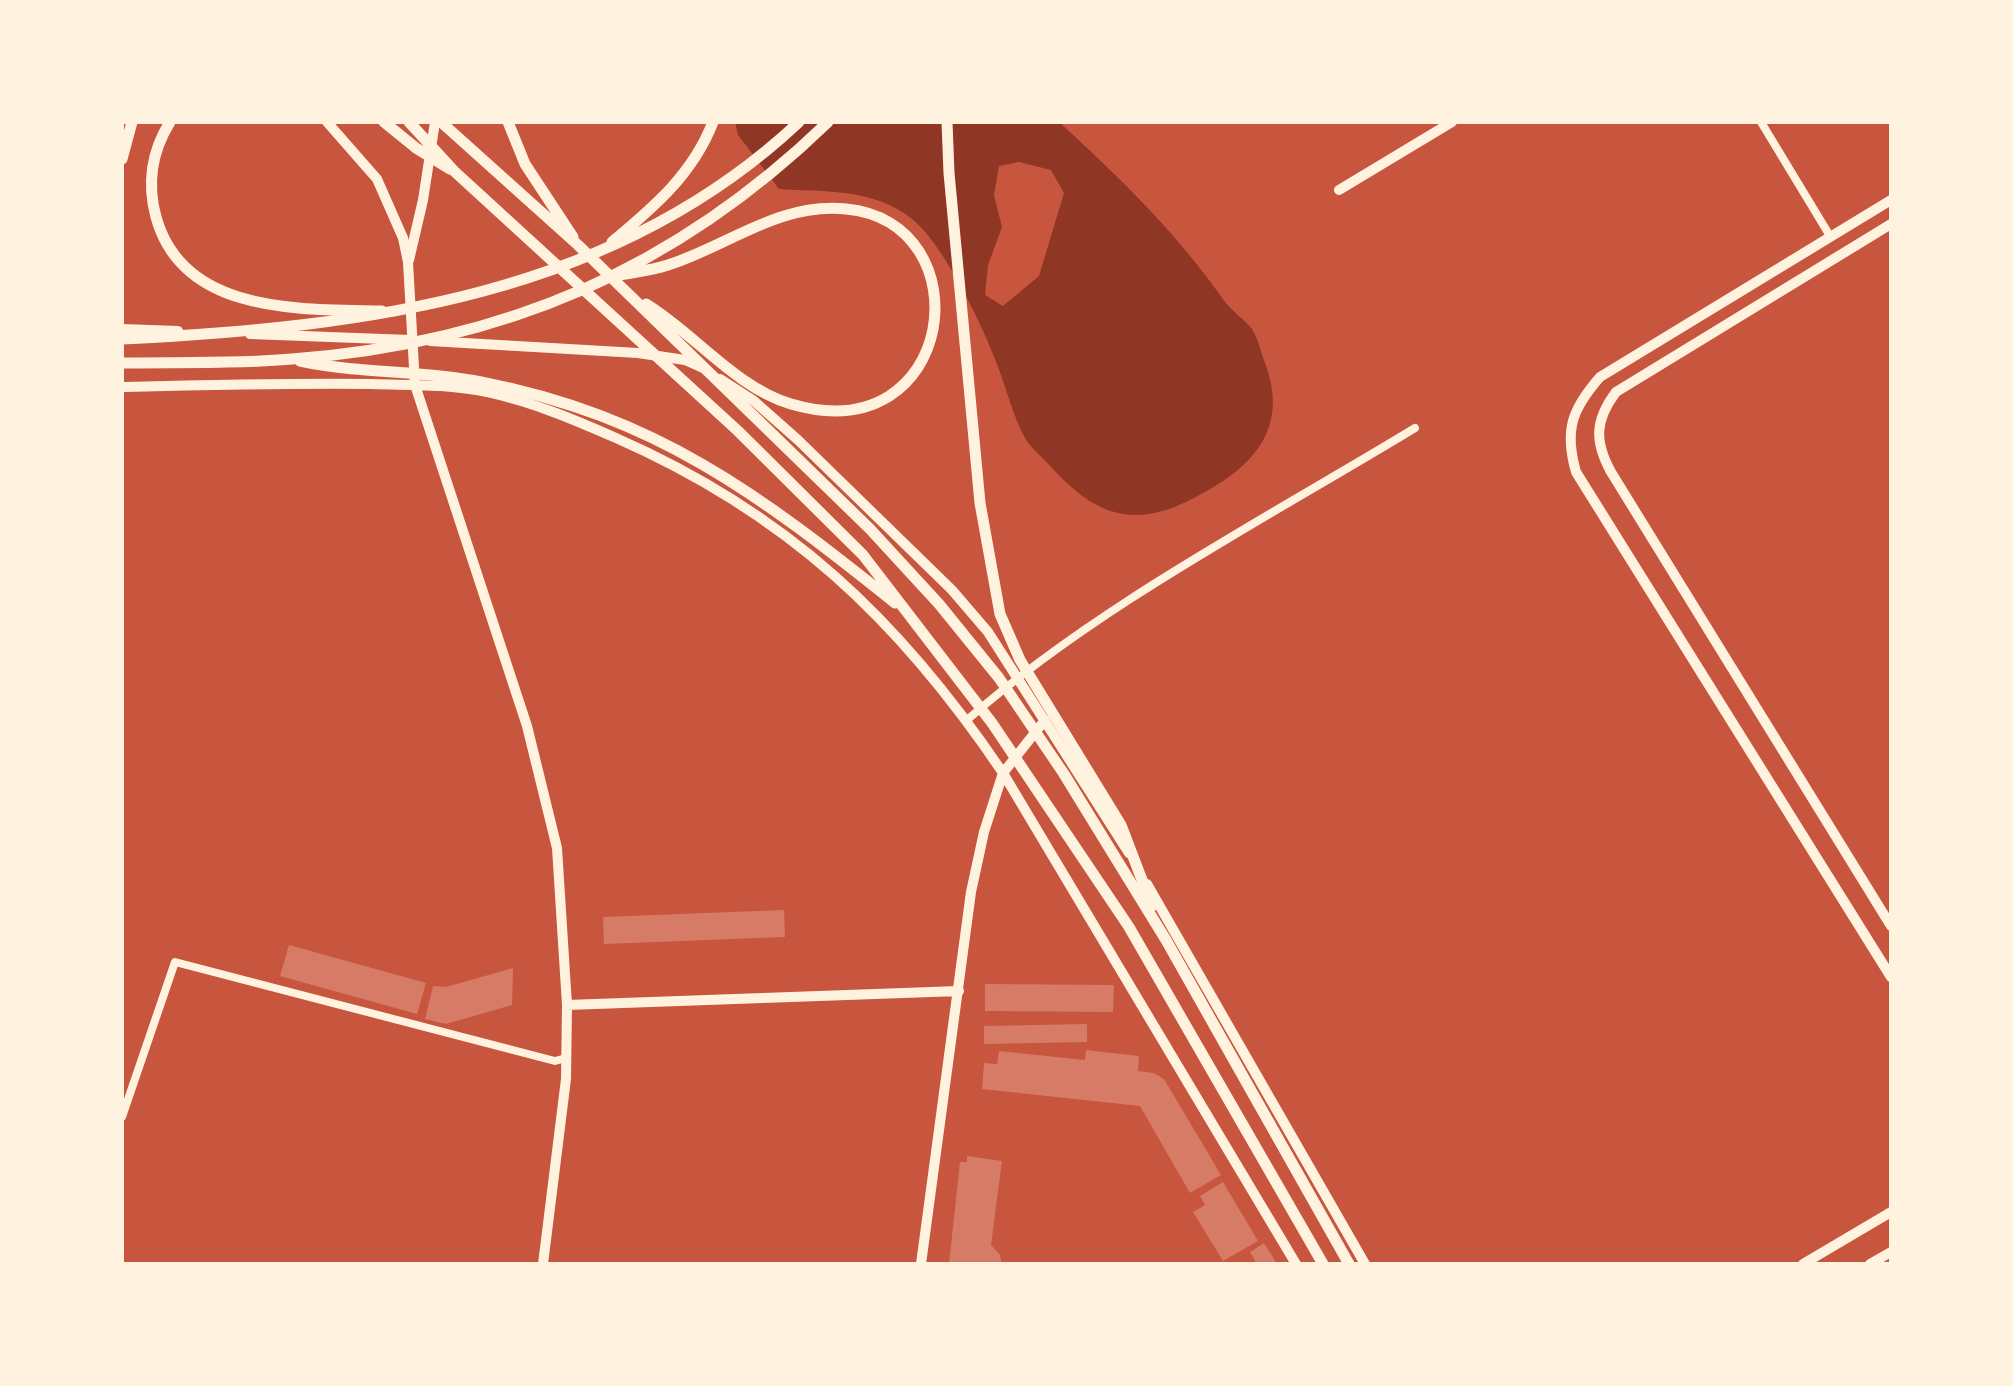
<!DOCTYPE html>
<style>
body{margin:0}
#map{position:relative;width:2013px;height:1386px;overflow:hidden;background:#c8553d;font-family:Lora,serif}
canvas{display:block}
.frame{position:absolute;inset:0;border:124px solid #fff3e0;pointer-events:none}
</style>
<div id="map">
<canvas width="2013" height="1386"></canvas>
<div class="frame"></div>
</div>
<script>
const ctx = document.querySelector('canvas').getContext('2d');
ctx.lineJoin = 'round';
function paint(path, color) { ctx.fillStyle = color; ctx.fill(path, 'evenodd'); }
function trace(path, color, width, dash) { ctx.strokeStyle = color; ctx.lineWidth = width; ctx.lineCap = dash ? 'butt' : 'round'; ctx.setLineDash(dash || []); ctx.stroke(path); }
const water = new Path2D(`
 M735,122H1059C1121,179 1174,230 1223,299C1231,311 1243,318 1252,329C1258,338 1261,353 1265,363C1292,434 1246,473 1186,502C1129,529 1093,512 1053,469C1045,459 1031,449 1025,438C1013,416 1006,387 997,364C983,326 943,243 912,219C874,188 825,192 779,189L738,135ZM1019,162L1051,170L1064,193L1039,276L1003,306L985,295L988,265L1002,227L994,195L999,166Z`);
const building = new Path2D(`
 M784,910L785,937L604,944L603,917Z
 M289,945L426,983L417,1014L280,976Z
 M513,968L512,1005L446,1024L425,1019L433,986L446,987Z
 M985,984L1114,985L1113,1012L985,1011Z
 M1087,1024V1042L984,1044V1026Z
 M1086,1050L1139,1056L1138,1071L1154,1073L1164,1079L1221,1175L1190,1193L1140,1106L982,1089L984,1063L997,1064L999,1051L1085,1060Z
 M967,1156L1002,1161L991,1245L1000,1255L1002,1264H949L960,1162H967Z
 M1223,1182L1258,1241L1223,1261L1193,1212L1205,1205L1200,1196Z
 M1264,1243L1277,1264H1257L1250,1252Z`);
const minor = new Path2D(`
 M1761,122L1830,236
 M967,720C1097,606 1267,518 1415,428
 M122,1117L175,962L555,1061L566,1058`);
const tertiary = new Path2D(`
 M327,122L377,179L403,238L408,262L415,385L527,726L557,848L567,1005L566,1079L543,1264
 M1339,190L1452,122
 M1891,200L1600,377C1572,409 1564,430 1576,472L1891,977
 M1891,224L1616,392C1595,420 1594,441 1611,472L1891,926
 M409,260L423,200L435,122
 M122,329L178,331
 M250,334L410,340
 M430,341L638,353L685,360L703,368
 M720,379L754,401L798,440L952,590L988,632L1129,853
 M122,387C205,385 287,383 370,384C409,385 452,384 491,393C535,403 575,420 616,438C787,513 899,619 1003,773L1296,1264
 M1147,884L1365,1264
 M567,1005L959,991
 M921,1264L971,892L984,832L1003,773L1045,720
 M1803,1264L1891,1212
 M1870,1264L1891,1252`);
const secondary = new Path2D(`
 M170,122C152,151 147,184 156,217C183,315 301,309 382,311
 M384,122L416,148L450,169
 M409,122L454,171L738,431L863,555L992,723L1129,927L1323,1264
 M441,122L578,245L870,529L939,604L999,678L1064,774L1166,940L1349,1264
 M508,122L525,164L573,237
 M947,122L949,173L980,503L1000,614L1020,660L1121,825L1152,906
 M122,159L132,122
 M612,242C654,207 693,174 713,122
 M620,275C636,272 653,270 668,265C728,246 779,202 846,209C985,222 957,453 791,404C735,387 695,334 646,304
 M122,339C366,327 614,296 799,122
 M300,361C360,374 421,370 481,382C656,416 760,495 895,603
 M122,363C178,362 235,364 292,359C503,343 675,270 828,122`);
paint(water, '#8f3625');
paint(building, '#d67c66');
trace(minor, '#fff3e0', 8);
trace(tertiary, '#fff3e0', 10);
trace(secondary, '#fff3e0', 11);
</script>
